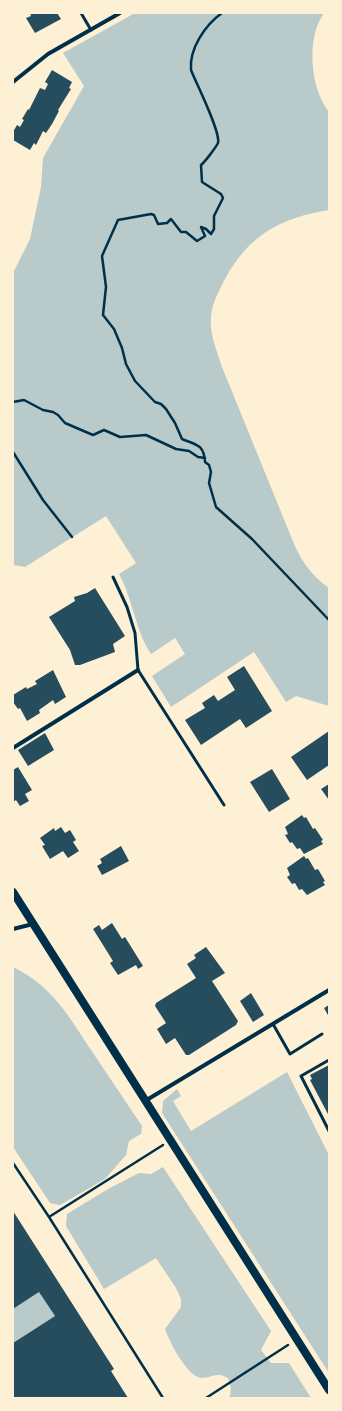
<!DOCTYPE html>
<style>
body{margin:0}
#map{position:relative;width:342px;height:1411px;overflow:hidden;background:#fdf0d5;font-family:"Zilla Slab",serif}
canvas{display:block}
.frame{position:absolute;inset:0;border:14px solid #fdf0d5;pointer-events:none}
</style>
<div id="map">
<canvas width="342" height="1411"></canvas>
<div class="frame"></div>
</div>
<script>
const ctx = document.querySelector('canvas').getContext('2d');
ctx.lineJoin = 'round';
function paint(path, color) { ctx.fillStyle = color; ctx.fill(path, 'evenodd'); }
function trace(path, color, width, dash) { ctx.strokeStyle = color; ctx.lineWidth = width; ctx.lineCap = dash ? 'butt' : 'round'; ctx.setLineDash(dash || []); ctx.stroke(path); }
const green = new Path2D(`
 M135,13H324C306,38 310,88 329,112V210C280,218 249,235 225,279C219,291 212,303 211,316C209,333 217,351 222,367L294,544C302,562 313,577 329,588V706L296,696L286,702L254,652L171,707L152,676L185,654L175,638L151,654C135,630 133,599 119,574L136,563L106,516L25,567L13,565V273L30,239L41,187L43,158L84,86L63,53Z
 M13,967C52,986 68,1015 91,1050C108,1075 125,1101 142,1126L141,1134L129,1141L126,1155L105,1179L60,1205L50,1203L13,1147Z
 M287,1072L329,1155V1373L162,1113L163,1101L177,1089L181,1096L173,1101L191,1131Z
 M163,1167L271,1331L261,1350L271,1363H289L311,1398H227L230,1396L231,1388L228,1378C226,1377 222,1375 219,1375C212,1374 206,1380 198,1377C185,1372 169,1341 165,1329L181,1307V1299L176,1288L156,1258L104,1289L66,1226L67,1214L108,1189L139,1173L151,1174Z
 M39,1292L55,1316L13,1343V1309Z`);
const building = new Path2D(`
 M30,13H57L61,19L35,33L26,18L31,16Z
 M52,70L72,82L69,88L71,89L58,110L59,111L52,124L46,133L43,131L36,145L34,143L30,150L13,140V132L17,125L20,127L24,120L22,119L28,109L29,110L40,88L45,90L48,84L45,82Z
 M95,588L125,636L113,644L115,652L80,665H75L70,650L49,617L75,601L74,597L87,593Z
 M244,666L272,711L246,728L240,719L201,745L185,720L205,708L202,703L214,695L218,701L235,690L227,677Z
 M53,670L66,697L55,704L53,700L39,710L40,713L27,721L20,708L18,709L13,702V695L26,687L27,689L37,684L35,681Z
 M329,731V765L307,780L291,757Z
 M45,733L54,750L28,766L18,750Z
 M18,767L32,790L25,794L29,801L20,806L16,800L13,802V770Z
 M272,769L290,799L269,812L250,782Z
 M329,784V800L321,789Z
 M302,815L304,818L306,817L313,829L315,828L323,840L321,841L323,844L304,854L300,848L297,849L292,842L290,843L285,835L288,834L285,827Z
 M61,827L65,833L70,830L76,840L73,842L79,851L68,858L63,851L50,859L42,846L45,845L40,838L54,828L55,831Z
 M121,846L129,861L102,875L97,866L102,863L100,859Z
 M304,856L306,859L308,858L315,870L318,869L325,881L323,882L325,885L307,895L302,889L299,890L295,883L292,884L287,877L290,875L287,868Z
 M112,923L122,939L125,937L143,966L138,969L136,965L118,975L110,963L113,961L93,929L99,925L102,930Z
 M206,947L225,973L212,981L238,1021L236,1025L189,1055H186L175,1038L166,1044L157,1029L166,1023L155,1006L156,1003L196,978L187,964L196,958L194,955Z
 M251,993L264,1015L253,1022L240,1001Z
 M329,1005V1017L324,1008Z
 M329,1065V1116L310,1080L312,1079L310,1075Z
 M13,1211L114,1369L111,1371L128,1398H13V1343L55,1316L39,1292L13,1309Z`);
const path = new Path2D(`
 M222,13C205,25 189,49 191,70C196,83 221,132 218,143C216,147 205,162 201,165L202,182L221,194L223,198L214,216V229L211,234L206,229L201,227L205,236L197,241L186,232H181L171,219L167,223L158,224L154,215L151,214L118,220L102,256L106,287L103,315L114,329L122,348L126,364L135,381L155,402L161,404L166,409L175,423L182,439C196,445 204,444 205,462L209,465L211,472L209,483L216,507L252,539L329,620
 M13,402L24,400L43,410L53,412L58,415L65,423L93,435L104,430L120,437L146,435L176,449L189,451L198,457L205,458
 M13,452L43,500L72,537
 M13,1163L49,1217L163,1145
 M49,1217L163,1398
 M206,1398L288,1345`);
const service = new Path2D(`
 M81,13L91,30
 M113,577L127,607L135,633L138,670L224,805
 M273,1024L290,1054L322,1034
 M329,1060L301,1076L329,1131`);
const minor = new Path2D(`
 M13,82L48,54L120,13
 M13,748L138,670
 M13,929L33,924
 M145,1101L329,990`);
const secondary = new Path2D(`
 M13,892L329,1390`);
paint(green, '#b9caca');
paint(building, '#264d5e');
trace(path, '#003049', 2.5);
trace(service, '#003049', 3);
trace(minor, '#003049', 4);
trace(secondary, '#003049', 8);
</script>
